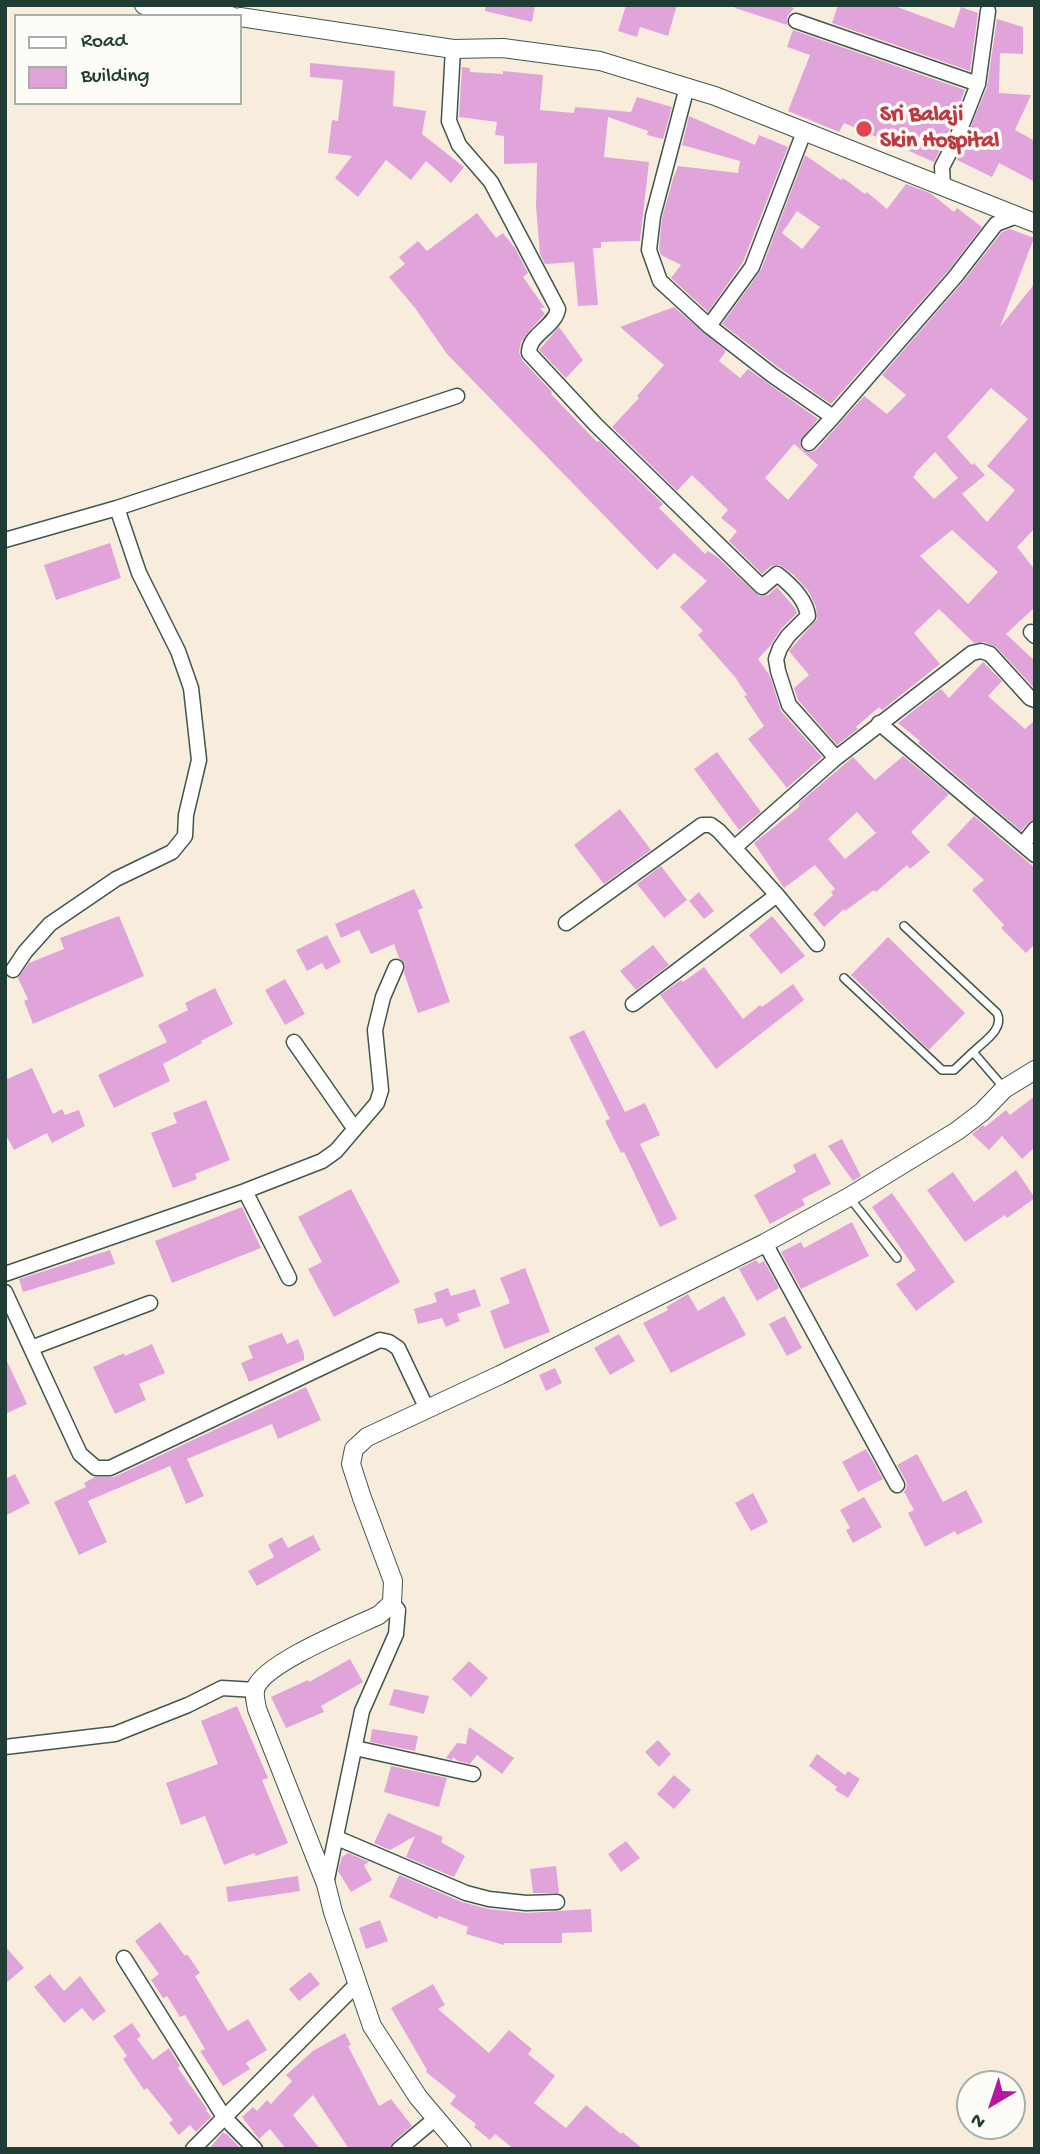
<!DOCTYPE html>
<style>
body{margin:0}
#map{position:relative;width:1040px;height:2154px;overflow:hidden;background:#f8eddc;font-family:"Gochi Hand",sans-serif}
canvas{display:block}
.frame{position:absolute;inset:0;border:7px solid #1f3d34;pointer-events:none}
.legend{position:absolute;left:14px;top:14px;width:228px;height:91px;box-sizing:border-box;background:#fdfcf7;border:2px solid #a4b0a9;margin:0;padding:9px 12px;list-style:none;font-size:21px;color:#1f3d34}
.legend li{display:flex;align-items:center;gap:14px;height:35px}
.legend b{width:35px;border:2px solid #a4b0a9}
.north{position:absolute;left:956px;top:2070px;width:70px;height:70px;box-sizing:border-box;background:#fdfcf7;border:2px solid #a4b0a9;border-radius:50%;rotate:219deg;font-size:19px;font-weight:700;line-height:28px;text-align:center;color:#1f3d34}
.north::after{content:'';display:block;margin:auto;width:24px;height:32px;background:#b5179e;clip-path:polygon(50% 0,100% 100%,50% 72%,0 100%)}
</style>
<div id="map">
<canvas width="1040" height="2154"></canvas>
<div class="frame"></div>
<ul class="legend">
<li><b style="height:9px;background:#fff"></b>Road</li>
<li><b style="height:19px;background:#e1a4da"></b>Building</li>
</ul>
<div class="north">N</div>
</div>
<script>
const ctx = document.querySelector('canvas').getContext('2d');
ctx.lineJoin = 'round';
function paint(path, color) { ctx.fillStyle = color; ctx.fill(path, 'evenodd'); }
function trace(path, color, width, dash) { ctx.strokeStyle = color; ctx.lineWidth = width; ctx.lineCap = dash ? 'butt' : 'round'; ctx.setLineDash(dash || []); ctx.stroke(path); }
function write(font, color, halo, rows, align = 'center') {
  ctx.font = font + ' "Gochi Hand",sans-serif'; ctx.lineWidth = 7; ctx.setLineDash([]); ctx.textBaseline = 'middle'; ctx.strokeStyle = halo; ctx.fillStyle = color; for (const [text, x, y, turn = 0] of rows) {
    ctx.save(); ctx.translate(x, y); ctx.rotate((+turn || 0) * Math.PI / 180); ctx.textAlign = isNaN(turn) ? turn : align; if (halo) ctx.strokeText(text, 0, 0); ctx.fillText(text, 0, 0); ctx.restore();
  }
}
const building = new Path2D(`
 M486,5H535L532,22L485,11Z
 M626,5H677L668,36L640,27L637,37L618,31Z
 M736,5H785L794,8L787,17V25L735,8Z
 M838,5H892L954,28L961,7L978,13L970,71L832,23Z
 M997,19L1023,27V54L1000,53L999,93L1031,95L1015,130L1035,141V182L999,163L992,177L957,160L987,87Z
 M793,30L965,90L947,136L934,162L909,151L914,142L885,129L882,139L844,123L839,132L788,111L810,55L787,47Z
 M310,63L395,71L393,106L426,111L422,134L464,167L451,183L426,161L411,180L386,160L358,197L335,178L352,156L328,153L332,120L338,121L343,80L310,77Z
 M462,67L470,68V72L503,74V71L543,75L540,110L574,113L575,107L631,112L637,97L672,107L663,139L647,135L648,131L608,117L604,157L649,162L640,241L601,242V248H593L598,305L578,306L574,262L545,264L540,254L536,207L537,163L504,164V136L495,135L497,122L459,117Z
 M689,116L755,145L759,135L788,147L743,262L708,312L671,278L681,265L661,255L659,249L662,218L673,179L678,166L738,173L740,161L682,145Z
 M805,155L841,180L843,178L865,194L867,192L887,209L906,184L930,193L954,212L957,208L982,227L948,271L831,404L778,367L722,324L761,270ZM797,211L820,227L802,249L782,233Z
 M477,213L496,238L503,233L515,248L528,273L523,277L545,308H540L545,314L530,330L521,342L519,352L522,360L552,392L551,394L597,442L599,441L663,504L659,508L705,554L708,551L716,556L759,596L768,595L777,587L795,608L797,613L781,629L770,646L758,659L770,676L781,711L822,757L787,788L748,739L764,726L744,696L747,695L735,677L698,635L703,631L680,607L707,581L674,553L657,570L447,354L415,308L389,277L405,264L399,257L418,241L427,251Z
 M1010,229L1034,238L1000,327L1035,283V528L1017,547L1035,570V607L1006,634L1035,661V689L997,648L984,642L974,643L939,609L914,633L940,664L882,710L879,707L856,727L858,729L837,745L798,700L794,688L809,675L789,651L817,619L816,607L809,592L794,575L780,565L771,566L762,574L729,541L737,531L721,518L728,510L692,475L677,491L612,427L639,398L637,396L664,365L620,327L674,307L726,351L719,361L740,378L748,369L818,419L800,442L802,450L811,452L816,450L864,396L887,414L906,395L882,375L962,283L1002,232ZM991,388L1028,419L987,466L1015,490L987,522L962,494L985,475L974,463L972,465L947,437ZM794,444L818,465L788,500L765,478ZM935,452L958,478L934,499L913,477L916,474L915,473ZM952,530L998,572L968,604L920,556Z
 M559,327L583,360L566,378L539,350Z
 M110,543L121,578L56,600L44,565Z
 M983,662L1002,681L988,696L1025,729L1035,720V820L1028,823L1021,831L918,743L920,741L898,723L941,689L949,698Z
 M717,752L761,812L739,830L694,769Z
 M903,756L949,794L911,832L930,852L910,869L907,865L876,892L874,890L845,911L844,909L824,927L813,914L833,895L831,892L835,889L815,865L784,888L754,843L799,807V803L853,757L875,780ZM857,812L876,833L845,859L828,839Z
 M620,809L651,850L604,884L574,845Z
 M974,816L1035,868V944L1026,953L1001,928L1004,925L972,890L984,880L947,845Z
 M661,866L687,900L664,918L637,884Z
 M414,889L423,908L418,910L450,1002L418,1013L404,973L405,965L399,958L394,944L371,954L359,930L341,938L335,924Z
 M699,892L714,911L704,919L689,901Z
 M119,916L144,976L33,1024L24,1001L28,999L18,978L29,963L64,949L60,938Z
 M772,916L805,956L781,974L749,935Z
 M327,935L341,962L326,970L322,963L307,971L296,950Z
 M888,937L965,1013L929,1050L851,975Z
 M653,945L669,965L636,990L620,971Z
 M704,967L743,1019L760,1005L762,1007L793,984L804,1000L716,1069L660,995L681,980L683,982Z
 M285,979L305,1014L285,1025L265,990Z
 M215,988L233,1024L201,1041L202,1043L163,1064L170,1081L114,1108L98,1075L167,1042L158,1025L188,1010L185,1003Z
 M584,1030L625,1112L645,1103L660,1135L640,1144L677,1219L660,1227L624,1152L621,1153L605,1121L610,1119L569,1037Z
 M32,1068L53,1114L62,1109L65,1115L79,1110L85,1126L52,1143L47,1133L14,1150L5,1133V1080Z
 M1035,1096V1147L1022,1159L1002,1136L989,1150L972,1134L983,1125L985,1127L1006,1110L1010,1115Z
 M206,1100L230,1160L195,1174L197,1179L173,1188L151,1133L177,1123L173,1113Z
 M842,1139L861,1176L853,1181L828,1146Z
 M815,1153L831,1184L802,1199L805,1205L770,1224L754,1195L796,1172L793,1165Z
 M1016,1170L1035,1198L1007,1218L1005,1215L965,1242L927,1190L953,1172L974,1202Z
 M351,1189L400,1282L334,1317L308,1269L322,1262L298,1217Z
 M892,1193L955,1282L916,1311L896,1284L916,1270L872,1207Z
 M242,1207L261,1248L172,1283L155,1241Z
 M852,1222L869,1256L801,1289L781,1252L801,1242L804,1248Z
 M110,1250L115,1264L23,1292L19,1279Z
 M756,1260L759,1264L764,1261L779,1288L757,1301L739,1269Z
 M525,1268L550,1332L504,1349L490,1311L510,1303L500,1278Z
 M448,1288L451,1296L475,1289L481,1306L457,1314L460,1321L446,1327L442,1318L418,1324L414,1309L437,1302L434,1293Z
 M688,1294L698,1311L724,1296L746,1335L671,1373L643,1323L668,1310L666,1307Z
 M785,1316L802,1348L787,1356L769,1324Z
 M282,1333L287,1344L298,1339L304,1354V1360L249,1382L241,1363L253,1358L248,1346Z
 M619,1334L635,1361L610,1375L594,1348Z
 M152,1344L165,1373L139,1384L146,1400L115,1414L93,1367L124,1353L125,1356Z
 M5,1357L27,1404L5,1414Z
 M555,1368L562,1383L546,1391L539,1375Z
 M306,1387L321,1420L278,1439L272,1424L187,1459L204,1496L186,1504L170,1466L88,1501L107,1542L79,1555L54,1502L86,1487L84,1483L95,1477H114Z
 M866,1449L883,1479L858,1492L842,1462Z
 M917,1454L943,1502L966,1490L983,1522L957,1535L955,1531L925,1547L908,1513L914,1510L904,1492L907,1486L906,1481L897,1465Z
 M15,1474L30,1503L5,1516V1479Z
 M753,1493L768,1522L751,1531L735,1503Z
 M864,1497L882,1527L853,1543L846,1530L850,1528L840,1510Z
 M313,1535L321,1550L257,1586L248,1571L274,1557L268,1545L282,1537L288,1548Z
 M350,1659L363,1682L321,1706L324,1712L286,1728L271,1697L308,1680L309,1682Z
 M469,1661L488,1678L471,1697L452,1679Z
 M394,1689L429,1696L424,1714L389,1705Z
 M237,1706L268,1778L262,1780L288,1843L256,1856L254,1853L224,1865L205,1816L181,1825L166,1783L218,1764L201,1721Z
 M469,1727L514,1758L502,1774L477,1755L470,1764L458,1761L453,1757L452,1760L446,1758L457,1743L466,1744Z
 M372,1729L418,1736L415,1751L370,1742Z
 M658,1740L671,1754L659,1767L645,1752Z
 M817,1754L845,1775L848,1771L860,1779L848,1798L835,1790L837,1787L809,1766Z
 M391,1766L447,1778L439,1807L384,1792Z
 M674,1775L691,1790L674,1809L657,1794Z
 M388,1813L443,1837L441,1842L465,1856L454,1877L406,1857L415,1836L390,1850L374,1843Z
 M626,1841L640,1858L621,1872L608,1854Z
 M348,1853L369,1862L364,1865L372,1880L351,1892L338,1871L342,1857Z
 M556,1866L559,1893H533L530,1869Z
 M399,1875L462,1902L488,1909L526,1913L591,1909L592,1932L562,1933V1943H504V1945L466,1934L468,1927L439,1916L437,1919L389,1897Z
 M298,1876L300,1891L228,1902L226,1887Z
 M380,1920L388,1941L366,1949L359,1928Z
 M160,1922L185,1956L187,1954L200,1973L195,1976L228,2031L248,2019L267,2050L246,2063L250,2069L223,2086L200,2051L205,2049L185,2015L180,2017L167,1996L163,1998L151,1980L159,1974L135,1941Z
 M5,1946L24,1968L5,1984Z
 M310,1972L320,1984L299,2001L289,1989Z
 M50,1974L64,1991L80,1976L106,2011L93,2021L82,2008L64,2023L34,1987Z
 M433,1984L445,2005L438,2009L489,2053L509,2030L532,2049L528,2054L555,2076L534,2103L566,2128L586,2105L621,2134L622,2132L643,2149H514L495,2134L490,2140L474,2127L476,2124L450,2104L456,2096L426,2072L427,2070L391,2008Z
 M132,2023L141,2036L137,2039L153,2060L169,2048L180,2066L178,2068L207,2109L206,2110L211,2117L196,2132L190,2125L179,2135L169,2123L173,2120L147,2088L144,2090L123,2059L127,2056L113,2036Z
 M345,2033L351,2045L348,2046L379,2106L391,2099L412,2126L393,2142L390,2149H349L313,2095L293,2115L320,2149H286L270,2129L259,2139L242,2117L253,2107L257,2111L267,2100L271,2104L292,2081L286,2075L313,2051Z
 M223,2132L225,2134L226,2133L241,2149H209Z`);
const service = new Path2D(`
 M904,926L997,1013C1005,1029 983,1042 973,1052
 M844,978L942,1070H954L973,1052L1004,1088
 M849,1197L897,1258`);
const minor = new Path2D(`
 M796,21L978,84
 M453,49L449,121L459,145L491,182L558,309C555,327 528,335 529,353L596,425L762,587L777,574C790,584 806,599 808,616L788,636L780,648L776,659L778,671L789,705L836,758
 M687,87L653,216L649,250L660,281L709,326L772,375L833,417L955,277L996,224L1017,216
 M943,186L942,167L956,140L978,84L988,11
 M709,326L752,267L804,132
 M809,443L833,417
 M5,540L117,508L457,396
 M1031,632L1035,636
 M879,723L1035,855
 M1023,844L1035,829
 M734,848L836,758L972,653L981,651L990,654L1030,698L1035,700
 M777,895L817,944
 M566,923L702,825H711L719,831L777,895L633,1004
 M13,970L25,952L50,924L116,879L172,852L185,836L186,815L199,760L191,688L178,651L139,573L117,508
 M294,1042L354,1128
 M245,1191L289,1278
 M765,1243L897,1485
 M5,1274L245,1191L322,1161L336,1151L377,1103L381,1090L375,1030L383,997L396,967
 M5,1292L80,1454L96,1468H110L380,1340L389,1342L398,1348L427,1409
 M31,1348L150,1303
 M5,1747L115,1734L188,1705L222,1688L255,1690
 M355,1748L473,1774
 M337,1838L466,1893L489,1899L526,1903L557,1902
 M326,1884L362,1711L396,1634L398,1610L392,1603
 M124,1958L224,2117L255,2149
 M193,2149L358,1983
 M399,2149L436,2118`);
const tertiary = new Path2D(`
 M144,5L231,16
 M240,17L453,49L503,48L600,61L715,96L1035,223
 M462,2149L418,2097L372,2026L333,1912L326,1884L257,1709C256,1702 253,1694 256,1687C267,1662 352,1628 379,1615L392,1603L393,1581L362,1498L351,1464L354,1449L367,1437L500,1375L765,1243L849,1197L957,1131L982,1112L1004,1089L1035,1070`);
const markers = [
 [864,129,9,"#e0444e"]
];
const healthNames = [
 ["Sri Balaji",880,116],
 ["Skin Hospital",880,142]
];
paint(building, '#e1a4da');
trace(service, '#40574d', 10);
trace(minor, '#40574d', 17);
trace(tertiary, '#40574d', 20);
trace(service, '#fff', 7);
trace(minor, '#fff', 14);
trace(tertiary, '#fff', 18);
for (const [x, y, r, color] of markers) { const dot = new Path2D(); dot.arc(x, y, r, 0, 2 * Math.PI); ctx.fillStyle = color; ctx.fill(dot); trace(dot, '#fdfcf7', 2.5); }
write('bold 23px', '#be3a42', '#fdfcf7', healthNames, 'left');
</script>
